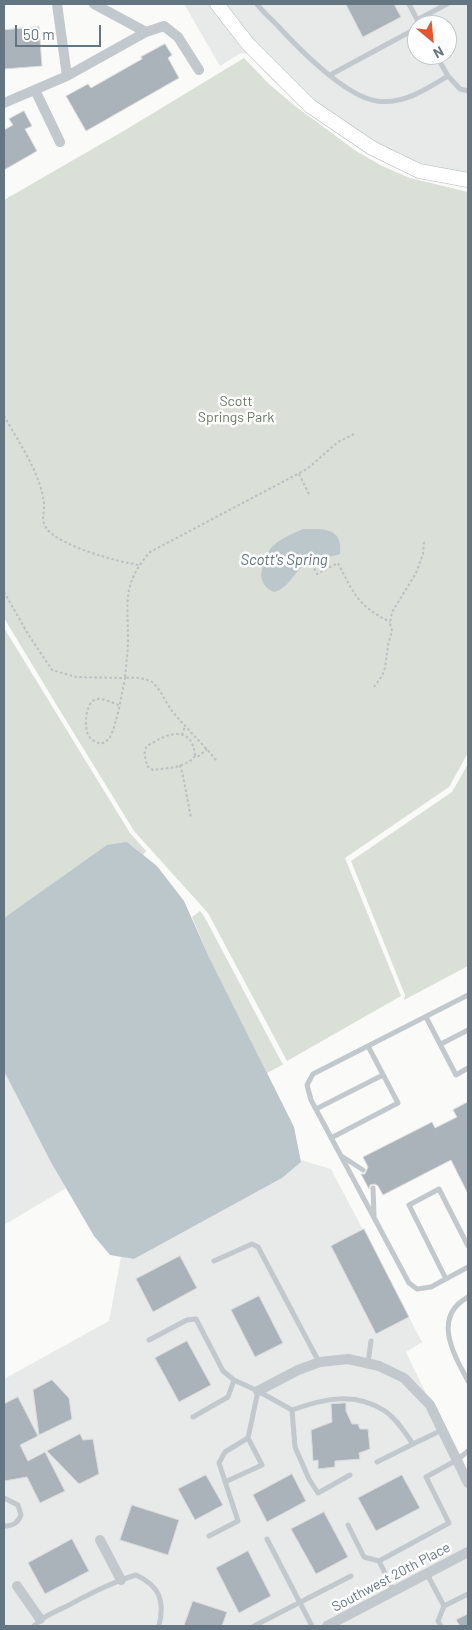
<!DOCTYPE html>
<style>
body{margin:0}
#map{position:relative;width:472px;height:1630px;overflow:hidden;background:#fafaf8;font-family:Barlow,sans-serif}
canvas{display:block}
.frame{position:absolute;inset:0;border:5px solid #657683;pointer-events:none}
.north{position:absolute;left:407px;top:15px;width:50px;height:50px;box-sizing:border-box;background:#fff;border:1px solid #c1c8cd;border-radius:50%;rotate:152deg;font-size:14px;font-weight:700;line-height:20px;text-align:center;color:#657683}
.north::after{content:'';display:block;margin:auto;width:18px;height:22px;background:#e4572e;clip-path:polygon(50% 0,100% 100%,50% 72%,0 100%)}
.scale{position:absolute;left:15px;top:25px;width:86px;height:22px;box-sizing:border-box;border:2px solid #657683;border-top:0;padding-left:6px;font-size:15px;line-height:18px;white-space:nowrap;color:#657683;-webkit-text-stroke:4px #fff;paint-order:stroke}
</style>
<div id="map">
<canvas width="472" height="1630"></canvas>
<div class="frame"></div>
<div class="north">N</div>
<div class="scale">50 m</div>
</div>
<script>
const ctx = document.querySelector('canvas').getContext('2d');
ctx.lineJoin = 'round';
function paint(path, color) { ctx.fillStyle = color; ctx.fill(path, 'evenodd'); }
function trace(path, color, width, dash) { ctx.strokeStyle = color; ctx.lineWidth = width; ctx.lineCap = dash ? 'butt' : 'round'; ctx.setLineDash(dash || []); ctx.stroke(path); }
function write(font, color, halo, rows, align = 'center') {
  ctx.font = font + ' Barlow,sans-serif'; ctx.lineWidth = 5; ctx.setLineDash([]); ctx.textBaseline = 'middle'; ctx.strokeStyle = halo; ctx.fillStyle = color; for (const [text, x, y, turn = 0] of rows) {
    ctx.save(); ctx.translate(x, y); ctx.rotate((+turn || 0) * Math.PI / 180); ctx.textAlign = isNaN(turn) ? turn : align; if (halo) ctx.strokeText(text, 0, 0); ctx.fillText(text, 0, 0); ctx.restore();
  }
}
const built = new Path2D(`
 M184,4H209L245,49L295,99L272,80L248,54L241,53L220,66Z
 M224,4H468V173L420,164L374,142L314,101L253,40ZM417,25H447V55H417Z
 M4,1071L66,1188L4,1225Z
 M301,1160L331,1169L422,1342L406,1352L467,1479H468V1626H4V1379L109,1321L121,1257L134,1259L282,1178L301,1162Z`);
const green = new Path2D(`
 M244,58L269,84L295,106L356,151L382,166L410,178L468,192V753L449,787L345,858L401,996L287,1061L208,913L134,831L56,704L4,618V200L127,129Z
 M4,628L130,833L146,851L143,855L127,842L4,918Z
 M468,764V966L404,1000L405,995L351,861L452,792Z
 M200,911L204,916L282,1063L284,1064L267,1073L209,957L192,917Z`);
const water = new Path2D(`
 M303,529C324,529 343,527 340,554C329,558 319,556 309,561C295,569 290,588 274,592C259,585 259,574 265,560C267,557 268,552 270,549C276,541 293,533 303,529Z
 M127,842L157,866L184,901L209,957L294,1127L301,1162L282,1178L134,1259L110,1255L94,1236L52,1164L4,1071V918L107,845Z`);
const building = new Path2D(`
 M346,4H394L401,17L363,37Z
 M39,27L42,66L4,69V30Z
 M165,44L172,55L168,58L179,78L86,131L66,96L88,84L91,88L142,59L141,57Z
 M24,111L32,126L25,129L37,151L4,170V130L13,125L9,119Z
 M468,1102V1194L451,1160L383,1195L378,1186L375,1184L370,1185L369,1189L361,1174H365L368,1167L363,1157L432,1122L435,1128L457,1117L453,1110Z
 M364,1229L409,1317L376,1334L331,1246Z
 M180,1256L197,1288L153,1312L136,1279Z
 M259,1296L283,1343L255,1357L231,1310Z
 M187,1341L211,1385L179,1402L155,1358Z
 M52,1380L69,1398L72,1419L39,1435L33,1390Z
 M18,1397L38,1436L20,1445L28,1461L45,1452L65,1491L40,1503L27,1477L4,1481V1404Z
 M346,1403V1411L352,1424H358L360,1429H368L370,1449L359,1453L360,1459L335,1461V1467L318,1469V1460L313,1461L311,1430L332,1422L331,1404Z
 M80,1434L83,1440L93,1439L99,1474L79,1484L47,1451Z
 M292,1474L306,1501L267,1522L253,1495Z
 M206,1475L223,1505L195,1520L178,1489Z
 M402,1475L420,1508L376,1531L358,1498Z
 M132,1505L179,1520L168,1555L120,1540Z
 M324,1512L348,1557L316,1574L291,1529Z
 M72,1539L89,1571L45,1594L28,1563Z
 M248,1551L271,1596L239,1613L216,1568Z
 M193,1601L227,1612L222,1626H184Z
 M468,1614V1626H460L456,1620Z`);
const path = new Path2D(`
 M4,416C18,441 41,474 44,503C45,512 40,520 47,529C60,546 118,562 139,565
 M299,474L309,494
 M312,564L317,574L338,563C354,594 357,605 390,622
 M4,592L28,634L52,670L76,677L125,678C122,693 117,724 110,737C107,741 105,742 101,744C96,742 91,740 88,735C84,726 85,698 99,699C105,699 113,703 119,705
 M374,687L382,676L385,668L388,645L392,631L390,623L392,612L416,573L423,554L424,541
 M182,735L185,726
 M195,756C186,768 167,768 153,770L147,766C146,761 144,754 145,750C146,746 150,744 154,742C172,731 193,728 195,756H199L207,749
 M216,760C202,743 186,728 172,711C165,702 161,689 152,682C145,678 133,677 125,678C126,665 128,652 128,639C128,600 122,584 150,552L307,469L338,442L354,434
 M180,765L183,776L191,818`);
const lane = new Path2D(`
 M257,4C263,12 271,19 278,26C299,49 346,97 377,101C403,105 427,89 448,76
 M409,4L420,25
 M417,20L447,4
 M436,55L448,76L460,89L468,91
 M330,75L417,28
 M468,995L313,1074L307,1085L311,1100L409,1283L417,1289L431,1287L468,1267
 M426,1017L456,1075L468,1068
 M441,1044L468,1030
 M316,1109L383,1075
 M331,1138L398,1103L368,1046
 M343,1157L363,1170
 M373,1188L374,1216
 M214,1261L252,1244L258,1247L319,1362
 M446,1279L409,1205L439,1189L468,1246
 M468,1297C432,1317 453,1353 468,1381
 M149,1340L187,1320L196,1319L223,1371L234,1380L258,1391L292,1410C323,1399 355,1391 385,1411C397,1419 405,1433 413,1444L442,1430
 M368,1363L371,1341
 M292,1410L295,1447L309,1479L318,1493L350,1475
 M193,1417L228,1397L234,1380
 M377,1462L413,1444
 M225,1482L262,1465L248,1438
 M348,1525L364,1557L379,1561
 M4,1526C13,1526 18,1523 21,1515L18,1505L4,1498
 M209,1536L238,1521L219,1463L225,1452L248,1438L258,1391
 M267,1539L312,1626
 M427,1574L444,1606L438,1621L441,1626
 M394,1591L379,1561L449,1523L426,1477L457,1460L468,1451
 M444,1606L468,1594
 M34,1626C43,1616 55,1612 67,1606C90,1594 112,1582 136,1575C160,1586 165,1601 159,1626
 M254,1626L351,1576`);
const street = new Path2D(`
 M57,4L67,76L146,32L94,4
 M146,32L164,26L178,37L199,70
 M35,90L60,142
 M4,103L67,76
 M258,1391L298,1370L320,1362L348,1359L379,1366L404,1378L430,1405L468,1483
 M100,1540L121,1580
 M17,1586L40,1619
 M327,1626L468,1552`);
const secondary = new Path2D(`
 M217,4L248,44L310,106L372,148L419,171L468,180`);
const parkNames = [
 ["Scott",236,401],
 ["Springs Park",236,417]
];
const streetNames = [
 ["Southwest 20th Place",391,1577,-28]
];
const waterNames = [
 ["Scott's Spring",284,560]
];
paint(built, '#e8e9e9');
paint(green, '#dadfd7');
paint(water, '#bbc7cb');
paint(building, '#aab3b9');
trace(building, '#dcdcda', 1);
trace(secondary, '#b3babf', 15);
trace(path, '#bbbfc2', 2, [2.5, 2.5]);
trace(lane, '#c3c8cc', 5);
trace(street, '#c3c8cc', 10);
trace(secondary, '#fff', 14);
write('14px', '#687a64', '#fff', parkNames);
write('14px', '#657683', '#fff', streetNames);
write('italic 15px', '#60757c', '#fff', waterNames);
</script>
